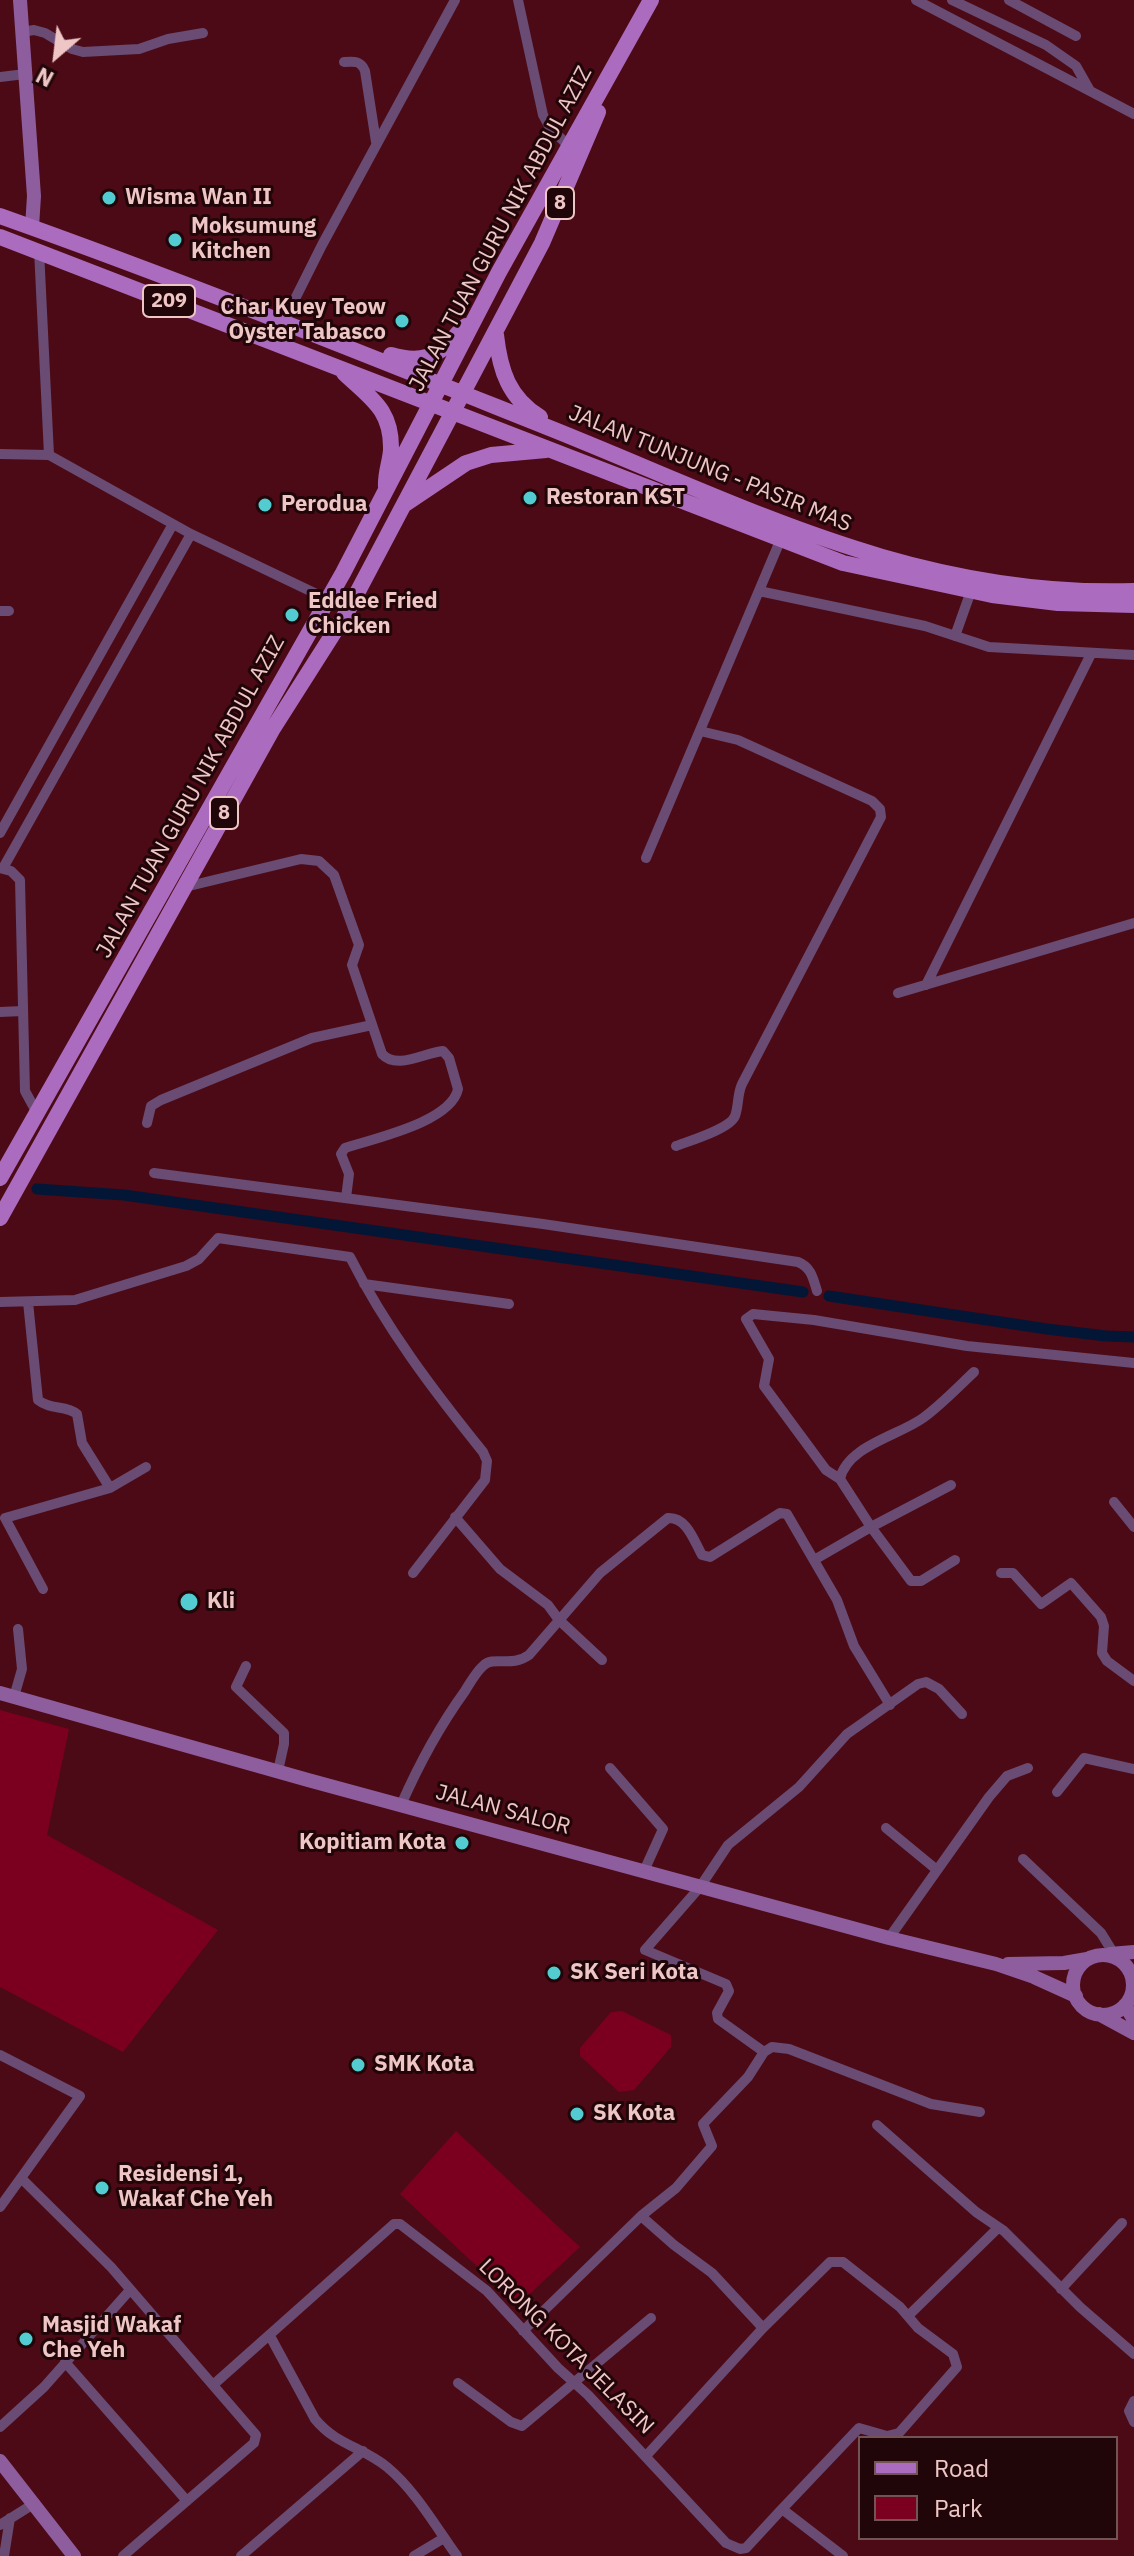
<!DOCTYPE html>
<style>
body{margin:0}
#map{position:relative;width:1134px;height:2556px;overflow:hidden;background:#4b0a15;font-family:"IBM Plex Sans",sans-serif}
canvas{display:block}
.legend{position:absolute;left:858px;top:2436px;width:260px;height:104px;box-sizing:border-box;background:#200608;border:2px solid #735354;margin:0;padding:10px 14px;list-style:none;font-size:24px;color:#efc6c6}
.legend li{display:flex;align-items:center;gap:16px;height:40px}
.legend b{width:40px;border:2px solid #735354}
.north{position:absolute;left:16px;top:16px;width:80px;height:80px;-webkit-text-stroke:6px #200608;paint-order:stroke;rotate:208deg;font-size:22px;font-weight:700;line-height:32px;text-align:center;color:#efc6c6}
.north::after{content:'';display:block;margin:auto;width:28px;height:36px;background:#efc6c6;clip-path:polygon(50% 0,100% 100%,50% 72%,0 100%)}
</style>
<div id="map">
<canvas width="1134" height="2556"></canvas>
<ul class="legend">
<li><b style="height:10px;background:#ab6bbf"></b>Road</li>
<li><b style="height:22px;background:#7b0020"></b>Park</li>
</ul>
<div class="north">N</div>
</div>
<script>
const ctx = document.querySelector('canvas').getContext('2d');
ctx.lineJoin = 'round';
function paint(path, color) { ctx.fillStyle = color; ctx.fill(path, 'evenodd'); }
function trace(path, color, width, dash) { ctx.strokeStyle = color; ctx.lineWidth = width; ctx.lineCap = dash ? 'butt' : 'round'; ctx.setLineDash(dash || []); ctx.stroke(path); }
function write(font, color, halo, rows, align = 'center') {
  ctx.font = font + ' "IBM Plex Sans",sans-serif'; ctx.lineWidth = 6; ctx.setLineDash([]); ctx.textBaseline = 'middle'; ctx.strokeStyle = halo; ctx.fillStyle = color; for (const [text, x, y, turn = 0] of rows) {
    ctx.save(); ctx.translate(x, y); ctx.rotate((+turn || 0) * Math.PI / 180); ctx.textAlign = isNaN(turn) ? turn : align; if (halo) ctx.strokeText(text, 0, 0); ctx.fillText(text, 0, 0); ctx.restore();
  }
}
const green = new Path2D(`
 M0,1710L69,1729L47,1835L218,1930L123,2052L0,1987Z
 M622,2011L671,2035V2047L634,2090L619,2092L580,2056V2048L611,2012Z
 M456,2131L580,2247L518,2305L400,2194Z`);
const canal = new Path2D(`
 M37,1189L124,1195L803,1292
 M829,1296L1047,1329L1106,1336L1134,1337`);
const street = new Path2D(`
 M518,0L543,115L550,128L569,146
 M916,0L1134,114
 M952,0L1046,45L1076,66L1089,89
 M1009,0L1076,36
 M22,32L34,30L45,33L72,49L83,52L139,49L168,39L203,33
 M344,62C355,61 361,61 365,71L376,142
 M0,77L25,74
 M39,250L49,455
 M283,323L322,245L455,0
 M0,454L49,455L191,534L327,599
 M759,591L925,626L989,647L1134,655
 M0,611H9
 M955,636L971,591
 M0,833L173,524
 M646,858L780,541
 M0,868L11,871L20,880L25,1091L37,1113
 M3,868L191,534
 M185,887L301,859L319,861L334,875L359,945L352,965L382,1054C397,1070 423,1053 443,1051L449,1058L458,1089C451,1122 375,1138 345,1148L341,1154L349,1174L346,1198
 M926,985L1091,654
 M898,993L1134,923
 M0,1012L23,1011
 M147,1123L151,1106L161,1100L312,1038L372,1025
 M676,1146C689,1141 730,1129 735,1116C739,1105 737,1095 742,1084L881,817L880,809L872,801L738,740L700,731
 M154,1173L543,1224L798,1262C811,1267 813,1278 817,1291
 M364,1284L509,1304
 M0,1302L75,1300L186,1266L199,1259L218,1238L350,1257C386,1328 433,1390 483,1452L487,1461L485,1480L413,1573
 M28,1302L38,1400C50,1410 66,1405 77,1414L82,1443L110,1488
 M840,1479C847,1446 898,1436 923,1418C941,1405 958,1387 974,1372
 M951,1485L871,1527L911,1581H921L955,1560
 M1114,1502L1134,1527
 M455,1517L500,1569L548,1605L559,1620L602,1660
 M814,1560L871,1527L840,1479L826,1470L764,1386L769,1359L746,1319L753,1314L814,1320L967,1346L1134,1363
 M1001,1573H1013L1041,1604L1071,1583L1101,1617L1104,1626L1102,1653L1107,1661L1134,1681
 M43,1589L5,1518L110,1488L146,1467
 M246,1666L236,1687L284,1733V1744L278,1771
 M14,1697L22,1669L18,1629
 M610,1768L663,1829L644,1871
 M1057,1792L1084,1758L1134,1769
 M401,1805C419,1764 439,1727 465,1691C470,1683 476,1672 483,1666C494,1655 511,1668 529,1655L600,1573L668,1518C687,1517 694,1541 702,1555L710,1557L780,1513L787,1514L837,1600L854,1646L890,1705
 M886,1828L937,1870
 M1023,1859L1101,1933L1114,1954
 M889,1938L989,1797L1007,1776L1028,1768
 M764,2052L718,2019L717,2013L729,1991L726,1984L645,1950L700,1887L728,1845L799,1787L847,1734L918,1684L926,1682L939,1689L962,1714
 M0,2055L80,2096L0,2207
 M877,2125L976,2212L1004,2231L1080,2307L1134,2354
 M21,2178L111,2267L256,2435L254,2443L123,2556
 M641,2216L674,2245L712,2273L763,2328
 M1061,2289L1122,2223
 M908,2316L998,2228
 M523,2331L641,2216L676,2188L712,2146L703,2124L748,2077L764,2052L772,2047L789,2049L931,2104L980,2112
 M270,2336L315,2419C336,2445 363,2447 387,2467C415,2490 436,2527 457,2556
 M65,2362L187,2501
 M458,2383L511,2422L522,2426L651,2318
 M213,2385L394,2224H400L487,2291L558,2368L588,2395L726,2543L740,2549L746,2548L782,2509L843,2556
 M1134,2401L1129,2411L1134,2422
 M0,2427L44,2387L130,2290
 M646,2456L763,2328L830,2262H843L900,2307L918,2328L953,2354L957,2367L899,2433L887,2436L859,2428L782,2509
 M0,2525L35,2503
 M4,2556L10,2518
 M241,2556L363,2451
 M414,2556L444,2538`);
const secondary = new Path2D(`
 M20,0L34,196L32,227
 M0,1693L308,1780L889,1938L996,1964L1034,1977L1076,1996
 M1110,1954L1134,1952
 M1073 1985a30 30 0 1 1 60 0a30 30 0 1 1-60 0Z
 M1008,1964L1064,1963L1087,1959
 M1125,2005L1134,2020
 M1099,2014L1134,2033
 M0,2461L74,2556`);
const primary = new Path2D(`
 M0,216C186,282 369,356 552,429C747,507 916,598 1134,591
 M0,237L843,563L992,595L1058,603L1134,605
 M496,335C500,371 509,398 540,417
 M391,355C412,361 430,361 447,345C454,339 458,331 466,326
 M344,373C370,398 392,409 391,450C390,463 385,474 386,487
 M405,504L466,463L491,455L546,450
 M0,1178L343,573L499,272L651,0
 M0,1218L272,730L347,612L542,243L598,112`);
const markers = [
 [109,198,8,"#52ccd0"],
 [175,240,8,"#52ccd0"],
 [402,321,8,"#52ccd0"],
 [530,498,8,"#52ccd0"],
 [265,505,8,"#52ccd0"],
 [292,615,8,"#52ccd0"],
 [189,1602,10,"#52ccd0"],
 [462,1843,8,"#52ccd0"],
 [554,1973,8,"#52ccd0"],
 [358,2065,8,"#52ccd0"],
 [577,2114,8,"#52ccd0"],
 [102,2188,8,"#52ccd0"],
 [26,2339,8,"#52ccd0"]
];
const shields = [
 [560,203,28],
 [169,301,52],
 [224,813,28]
];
const shieldNames = [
 ["8",560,203],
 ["209",169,301],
 ["8",224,813]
];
const poiNames = [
 ["Wisma Wan II",125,198],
 ["Moksumung",191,227],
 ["Kitchen",191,252],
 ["Char Kuey Teow",386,308,"right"],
 ["Oyster Tabasco",386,333,"right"],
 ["Restoran KST",546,498],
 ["Perodua",281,505],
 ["Eddlee Fried",308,602],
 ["Chicken",308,627],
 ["Kli",207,1602],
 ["Kopitiam Kota",446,1843,"right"],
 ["SK Seri Kota",570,1973],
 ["SMK Kota",374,2065],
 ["SK Kota",593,2114],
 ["Residensi 1,",118,2175],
 ["Wakaf Che Yeh",118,2200],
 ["Masjid Wakaf",42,2326],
 ["Che Yeh",42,2351]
];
const streetNames = [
 ["JALAN TUAN GURU NIK ABDUL AZIZ",501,229,-62],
 ["JALAN TUNJUNG - PASIR MAS",710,469,22],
 ["JALAN TUAN GURU NIK ABDUL AZIZ",191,797,-61],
 ["JALAN SALOR",503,1810,15],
 ["LORONG KOTA JELASIN",566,2347,45]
];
paint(green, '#7b0020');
trace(canal, '#031635', 11);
trace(street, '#694b73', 10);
trace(secondary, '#8e5d9e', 14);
trace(primary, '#ab6bbf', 16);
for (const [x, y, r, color] of markers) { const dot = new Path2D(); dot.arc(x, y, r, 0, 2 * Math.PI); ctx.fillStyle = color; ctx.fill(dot); trace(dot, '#200608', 3); }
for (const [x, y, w] of shields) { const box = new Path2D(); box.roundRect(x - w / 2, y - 16, w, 32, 6); ctx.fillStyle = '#200608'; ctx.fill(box); trace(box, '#efc6c6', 2); }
write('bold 20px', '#efc6c6', null, shieldNames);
write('bold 22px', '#efc6c6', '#200608', poiNames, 'left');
write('22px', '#efc6c6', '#200608', streetNames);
</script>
